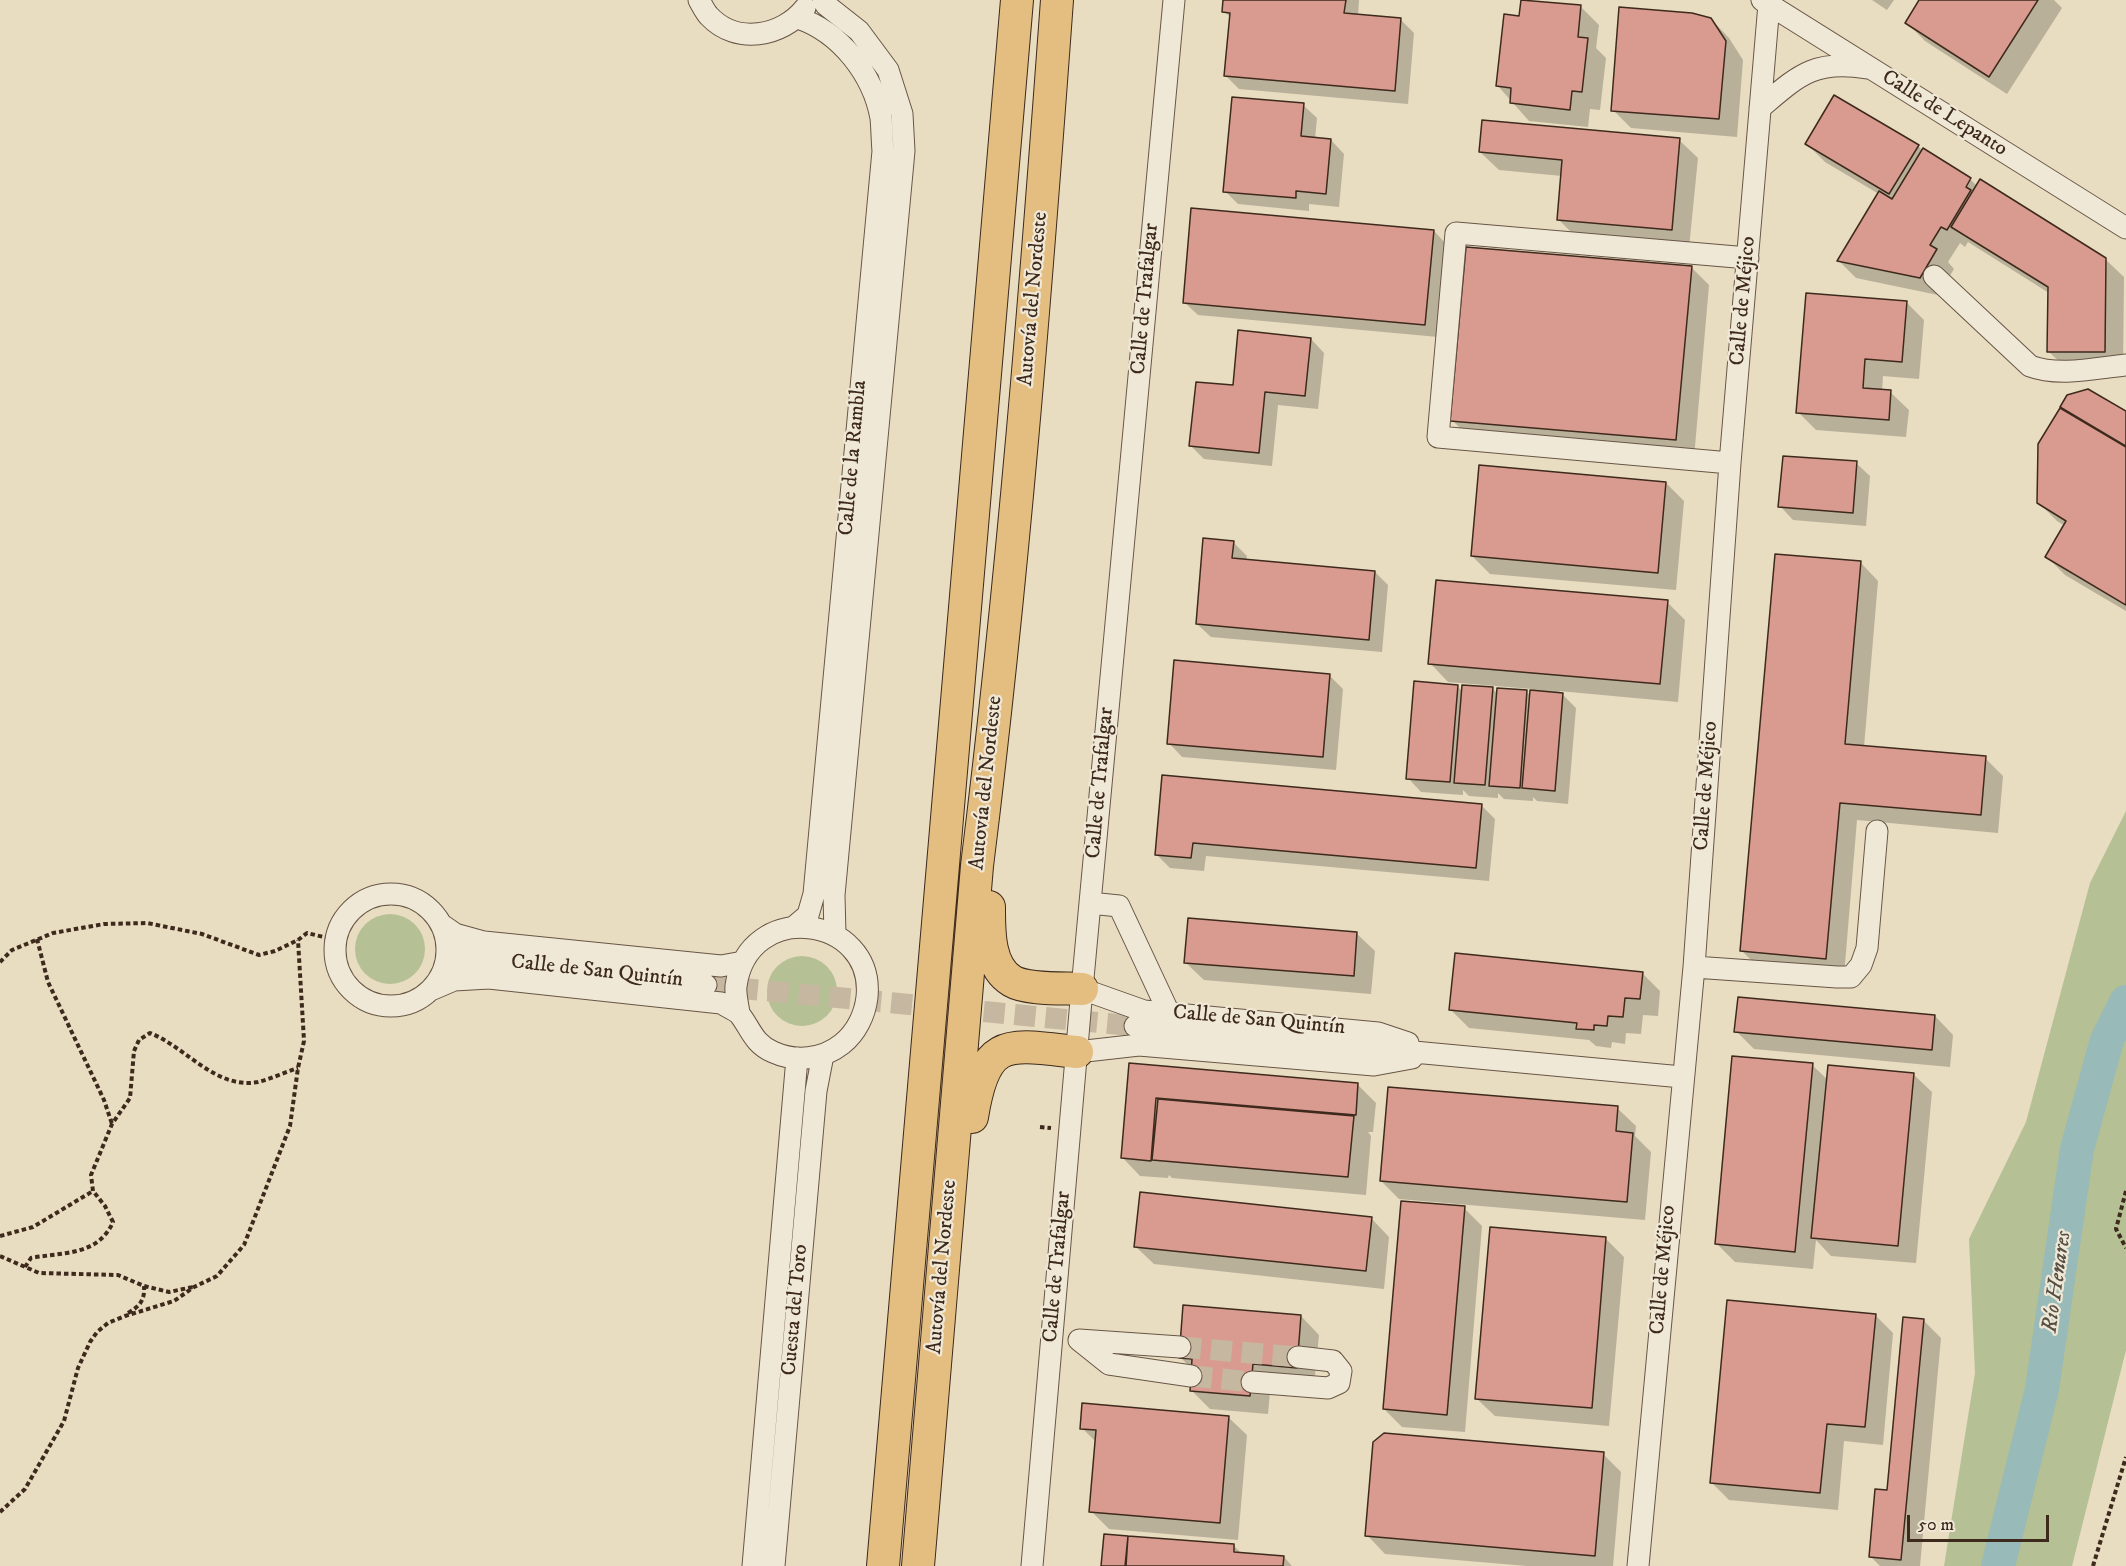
<!DOCTYPE html>
<meta charset="utf-8">
<style>
body{margin:0}
#map{position:relative;width:2126px;height:1566px;overflow:hidden;background:#e8dcc1;font-family:"IM FELL DW Pica",serif}
canvas{display:block}
.scale{position:absolute;left:1907px;top:1515px;width:142px;height:27px;box-sizing:border-box;border:3px solid #3d2a1c;border-top:0;padding-left:8px;font-size:18px;line-height:21px;white-space:nowrap;color:#3d2a1c;-webkit-text-stroke:4px #f0e8d7;paint-order:stroke}
</style>
<div id="map">
<canvas width="2126" height="1566"></canvas>
<div class="scale">50 m</div>
</div>
<script>
const ctx = document.querySelector('canvas').getContext('2d');
ctx.lineJoin = 'round';
function paint(path, color) { ctx.fillStyle = color; ctx.fill(path, 'evenodd'); }
function trace(path, color, width, dash) { ctx.strokeStyle = color; ctx.lineWidth = width; ctx.lineCap = dash ? 'butt' : 'round'; ctx.setLineDash(dash || []); ctx.stroke(path); }
function write(font, color, halo, rows, align = 'center') {
  ctx.font = font + ' "IM FELL DW Pica",serif'; ctx.lineWidth = 4.5; ctx.setLineDash([]); ctx.textBaseline = 'middle'; ctx.strokeStyle = halo; ctx.fillStyle = color; for (const [text, x, y, turn = 0] of rows) {
    ctx.save(); ctx.translate(x, y); ctx.rotate((+turn || 0) * Math.PI / 180); ctx.textAlign = isNaN(turn) ? turn : align; if (halo) ctx.strokeText(text, 0, 0); ctx.fillText(text, 0, 0); ctx.restore();
  }
}
const green = new Path2D(`
 M2126,811V1350L2072,1566H1944L1975,1373L1969,1239L2026,1122L2090,883Z
 M355 949a35 35 0 1 1 70 0a35 35 0 1 1-70 0Z
 M767 991a35 35 0 1 1 70 0a35 35 0 1 1-70 0Z`);
const shadow = new Path2D(`
 M1225,0H1359L1358,16L1401,20L1414,33L1408,104L1239,89L1226,76L1231,18L1224,11Z
 M1872,0H1894L1887,10Z
 M1921,0H2054L2062,8L2007,94L1925,41L1907,23Z
 M1581,7L1599,25L1596,48L1606,58L1600,110L1590,109L1588,127L1529,121L1498,86L1521,18Z
 M1711,19L1729,38L1743,60L1737,137L1631,128L1613,110Z
 M1303,105L1317,118L1315,139L1331,140L1344,154L1339,207L1309,204V211L1238,204L1225,191Z
 M1679,140L1698,158L1689,248L1576,237L1558,219L1562,176L1499,170L1480,152Z
 M1807,144L1918,146L1923,151L1970,179L1977,186L2105,259L2124,277L2123,370L2067,369L2048,351L2049,293L1968,242L1965,247L1960,243L1948,262L1954,269L1938,295L1856,278L1839,261L1879,194L1825,162Z
 M1434,231L1447,245L1438,337L1198,315L1184,302Z
 M1691,267L1709,285L1694,458L1470,438L1452,420Z
 M1906,302L1924,320L1919,379L1883,376L1882,391L1890,392L1909,410L1906,437L1816,430L1798,412Z
 M1311,339L1324,353L1318,409L1278,405L1272,466L1204,459L1191,446L1234,387Z
 M2068,397L2126,413V611L2065,575L2047,557L2065,526L2057,521L2039,503L2040,444Z
 M1856,463L1870,476L1866,526L1793,520L1780,506Z
 M1666,483L1684,501L1676,590L1490,574L1472,556Z
 M1233,542L1247,556L1246,561L1375,572L1388,585L1382,652L1211,637L1197,624Z
 M1860,562L1878,581L1864,747L1985,758L2003,776L1998,833L1857,820L1844,976L1760,969L1742,951Z
 M1667,602L1685,620L1678,702L1559,691L1576,708L1568,804L1537,801L1533,797V801L1504,799L1498,793V798L1469,796L1463,790V795L1421,792L1408,778L1457,686L1463,692L1493,689L1498,694L1527,692L1531,696L1532,689L1448,682L1430,663Z
 M1329,675L1343,689L1336,770L1182,757L1169,743Z
 M1164,777L1481,805L1495,819L1489,881L1206,856L1204,871L1170,868L1157,855Z
 M1356,933L1375,951L1371,994L1204,980L1185,962Z
 M1642,973L1660,991L1658,1016L1643,1015L1641,1034L1626,1033L1625,1044L1612,1042L1611,1048L1596,1046L1589,1040L1469,1028L1451,1010Z
 M1935,1016L1953,1035L1950,1067L1754,1049L1736,1031Z
 M1130,1065L1358,1085L1376,1103L1373,1132H1368L1371,1136L1366,1195L1172,1178L1169,1175L1168,1178L1140,1176L1122,1157Z
 M1812,1065L1828,1080L1913,1074L1932,1092L1916,1263L1831,1256L1816,1240L1813,1269L1735,1262L1717,1244Z
 M1617,1108L1636,1126L1635,1136L1651,1152L1645,1220L1399,1199L1381,1181Z
 M1464,1208L1482,1226L1465,1432L1402,1427L1384,1409Z
 M1371,1218L1389,1237L1384,1289L1154,1264L1135,1246Z
 M1606,1239L1624,1257L1609,1426L1495,1416L1476,1398Z
 M1875,1315L1893,1333L1883,1445L1844,1441L1838,1510L1729,1500L1711,1482Z
 M1301,1316L1319,1335L1314,1385L1271,1381L1268,1414L1210,1409L1191,1390L1193,1370L1180,1357Z
 M1923,1320L1941,1338L1920,1566H1880L1870,1556L1888,1492Z
 M1228,1417L1247,1435L1238,1540L1109,1529L1091,1511L1097,1443L1082,1428Z
 M1603,1454L1621,1472L1613,1566H1527L1385,1554L1367,1535Z
 M1127,1537L1129,1540L1234,1546L1242,1554L1284,1557L1292,1566H1103Z`);
const river = new Path2D(`
 M1998,1566L2042,1389L2077,1149L2107,1040L2126,1002`);
const building = new Path2D(`
 M1223,0H1346L1344,13L1401,18L1395,91L1224,76L1230,13L1222,12Z
 M1521,0L1581,5L1578,37L1588,38L1582,92L1572,91L1570,110L1510,103L1511,88L1496,86L1504,14L1519,16Z
 M1919,0H2038L1989,77L1905,23Z
 M1619,7L1692,13L1711,18L1726,41L1719,119L1611,111Z
 M1834,95L1919,145L1889,194L1805,144Z
 M1232,97L1304,103L1301,136L1331,139L1326,194L1296,191V198L1223,192Z
 M1482,120L1680,138L1672,230L1557,220L1562,160L1479,152Z
 M1923,148L1971,178L1966,187L1971,190L1947,230L1941,227L1930,245L1937,249L1920,278L1837,261L1879,191L1892,199Z
 M1980,179L2106,258L2105,352H2047L2048,287L1951,227Z
 M1191,208L1434,230L1425,325L1183,303Z
 M1466,247L1692,266L1676,440L1450,421Z
 M1806,293L1907,301L1902,362L1865,359L1863,388L1891,390L1889,420L1796,413Z
 M1238,330L1311,338L1305,396L1265,392L1259,453L1189,446L1196,382L1233,385Z
 M2088,389L2126,411V446L2060,407L2067,395Z
 M2060,408L2126,447V605L2045,557L2066,521L2037,503L2038,444Z
 M1783,456L1857,461L1853,513L1778,507Z
 M1479,465L1666,482L1658,573L1471,556Z
 M1203,538L1234,541L1232,558L1375,571L1369,640L1196,624Z
 M1775,554L1861,561L1845,744L1986,756L1981,815L1840,803L1826,959L1740,951Z
 M1436,580L1668,600L1660,684L1428,664Z
 M1174,660L1330,674L1323,757L1167,744Z
 M1414,681L1458,685L1450,782L1406,779Z
 M1462,685L1493,687L1485,785L1454,783Z
 M1497,688L1527,690L1520,788L1489,786Z
 M1530,690L1563,693L1555,791L1522,788Z
 M1162,775L1482,804L1476,868L1193,843L1191,858L1155,855Z
 M1188,918L1357,932L1354,976L1184,963Z
 M1455,953L1643,972L1640,999L1625,998L1623,1017L1608,1016L1607,1026L1594,1025V1030L1576,1029L1577,1023L1449,1010Z
 M1738,997L1935,1015L1932,1050L1734,1032Z
 M1732,1056L1813,1063L1795,1252L1715,1244Z
 M1129,1063L1358,1083L1356,1115L1156,1098L1151,1161L1121,1158Z
 M1828,1065L1914,1073L1898,1246L1811,1238Z
 M1388,1087L1618,1106L1616,1131L1633,1133L1627,1202L1380,1181Z
 M1158,1099L1354,1116L1348,1177L1152,1160Z
 M1140,1192L1372,1217L1366,1271L1134,1247Z
 M1401,1201L1465,1206L1447,1415L1383,1409Z
 M1490,1227L1606,1237L1592,1408L1475,1399Z
 M1727,1300L1876,1314L1865,1427L1827,1424L1820,1493L1710,1483Z
 M1183,1305L1301,1315L1297,1368L1253,1364L1250,1396L1190,1391L1192,1359L1179,1358Z
 M1903,1317L1924,1319L1901,1560L1869,1557L1875,1489L1887,1490Z
 M1082,1403L1229,1416L1220,1523L1089,1512L1096,1430L1080,1429Z
 M1384,1433L1604,1452L1595,1556L1365,1536L1373,1442Z
 M1104,1534L1128,1536L1125,1566H1101Z
 M1128,1536L1234,1544V1552L1284,1556L1283,1566H1126Z`);
const minorTunnel = new Path2D(`
 M706,985L1135,1026
 M1180,1347L1298,1357
 M1191,1376L1252,1382`);
const path = new Path2D(`
 M37,939L48,982L104,1100L112,1124
 M0,962L12,950L53,933L104,924L147,923L202,934L259,955L275,951L298,940L307,933L336,940
 M1040,1127L1051,1128
 M2126,1191L2116,1229L2126,1248
 M0,1236L33,1227L93,1191
 M0,1256L39,1273L118,1275L144,1286L169,1292L193,1287
 M25,1267L31,1258C63,1252 98,1256 113,1222L105,1206L93,1191L91,1175L112,1124L130,1098L134,1051L139,1040L150,1033C186,1047 216,1090 258,1082C271,1079 285,1072 298,1068
 M128,1313C140,1306 145,1300 144,1286
 M0,1512L25,1489L64,1421L78,1368L90,1342L97,1332L108,1323L125,1316L174,1301L194,1287L217,1276L244,1245L290,1126L298,1068L304,1041L298,940
 M2093,1566L2126,1457`);
const minor = new Path2D(`
 M699,0C702,5 705,12 709,16C736,45 782,37 805,8
 M823,0L826,5L859,31L888,70L902,114L904,151L834,895L835,935
 M1762,0L2126,228
 M1760,108C1798,76 1814,59 1867,68
 M1934,276L2030,366C2059,377 2096,368 2126,365
 M1730,463L1438,437L1456,233L1748,258
 M335 950a56 56 0 1 1 112 0a56 56 0 1 1-112 0Z
 M1090,903L1119,906L1169,1013
 M442,925L455,934L484,942L721,966L743,962
 M795,926L808,915L814,894L883,151C882,140 882,129 881,118C873,74 840,32 798,18
 M489,960L706,985
 M1694,967L1837,977H1851L1861,965L1867,948L1877,831
 M443,975L456,967L489,960L467,953L449,939
 M433,989L454,980L489,978L721,1003C727,1007 736,1010 740,1015C751,1029 753,1043 773,1052C795,1062 822,1060 842,1044C856,1033 865,1015 867,997C875,915 748,898 736,986C735,994 738,1005 739,1013
 M1082,989L1144,1011L1378,1033L1408,1043
 M1135,1026L1682,1077
 M1077,1052L1139,1045L1374,1065L1412,1058
 M1180,1347L1079,1340L1109,1364L1191,1376
 M1252,1382L1328,1388L1339,1383L1341,1371L1333,1361L1298,1357
 M753,1566L797,1058
 M774,1566L816,1091L823,1055
 M1032,1566L1082,989L1174,0
 M1638,1566L1694,967L1730,463L1769,4`);
const highway = new Path2D(`
 M989,907C989,930 988,967 1012,981C1027,990 1064,988 1082,989
 M972,1117C985,1036 1007,1044 1077,1052
 M883,1566L1017,0
 M918,1566L977,866C1013,578 1036,289 1057,0`);
const streetNames = [
 ["Calle de Lepanto",1944,114,32],
 ["Autovía del Nordeste",1034,299,-85],
 ["Calle de Trafalgar",1146,299,-85],
 ["Calle de Méjico",1744,301,-85],
 ["Calle de la Rambla",854,458,-85],
 ["Autovía del Nordeste",987,783,-84],
 ["Calle de Trafalgar",1101,783,-85],
 ["Calle de Méjico",1707,786,-86],
 ["Calle de San Quintín",597,972,6],
 ["Calle de San Quintín",1259,1021,5],
 ["Autovía del Nordeste",943,1267,-85],
 ["Calle de Trafalgar",1058,1267,-85],
 ["Calle de Méjico",1664,1270,-85],
 ["Cuesta del Toro",796,1310,-85]
];
const waterNames = [
 ["Río Henares",2058,1282,-82]
];
paint(green, '#b5c094');
paint(shadow, '#0003');
trace(river, '#98bab8', 34);
paint(building, '#d99b8f');
trace(building, '#3d2a1c', 1.5);
trace(minorTunnel, '#c6b8a0', 21, [21, 10]);
trace(minor, '#685645', 23);
trace(highway, '#3d2a1c', 34);
trace(path, '#3d2a1c', 4, [4.5, 3]);
trace(minor, '#f0e8d7', 21);
trace(highway, '#e4be80', 32);
write('21px', '#3d2a1c', '#f0e8d7', streetNames);
write('italic 22px', '#544e43', '#f0e8d7', waterNames);
</script>
